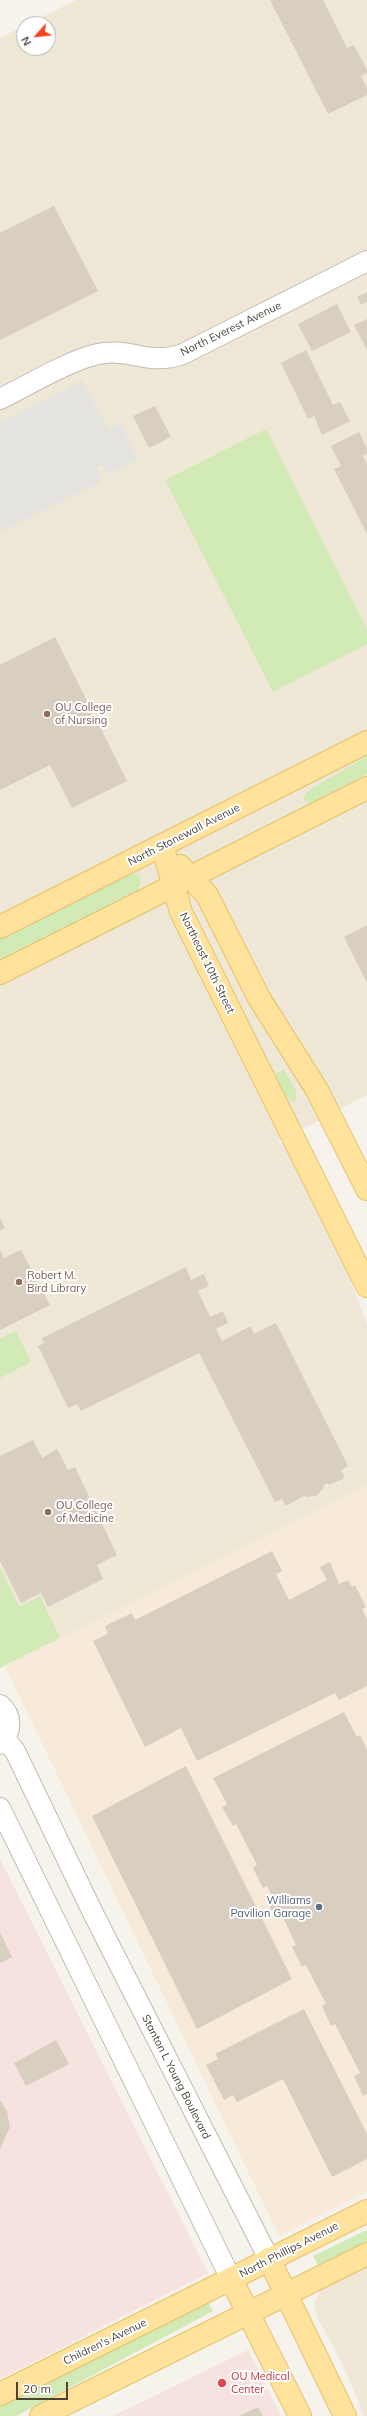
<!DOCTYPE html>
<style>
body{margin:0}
#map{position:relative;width:367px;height:2416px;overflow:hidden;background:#f6f3ec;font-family:Mulish,sans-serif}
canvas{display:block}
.north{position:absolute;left:16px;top:16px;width:40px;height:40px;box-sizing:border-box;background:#fff;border:1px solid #b7b4b0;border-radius:50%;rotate:243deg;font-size:11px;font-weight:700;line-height:16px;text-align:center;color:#4b4439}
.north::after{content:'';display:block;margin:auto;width:14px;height:18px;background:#fc3f1d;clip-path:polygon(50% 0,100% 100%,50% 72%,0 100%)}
.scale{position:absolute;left:16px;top:2382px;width:52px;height:18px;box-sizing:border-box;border:2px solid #4b4439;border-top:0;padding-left:5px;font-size:12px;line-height:14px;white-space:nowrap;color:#4b4439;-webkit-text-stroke:3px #fff;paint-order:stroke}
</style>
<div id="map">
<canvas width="367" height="2416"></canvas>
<div class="north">N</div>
<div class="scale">20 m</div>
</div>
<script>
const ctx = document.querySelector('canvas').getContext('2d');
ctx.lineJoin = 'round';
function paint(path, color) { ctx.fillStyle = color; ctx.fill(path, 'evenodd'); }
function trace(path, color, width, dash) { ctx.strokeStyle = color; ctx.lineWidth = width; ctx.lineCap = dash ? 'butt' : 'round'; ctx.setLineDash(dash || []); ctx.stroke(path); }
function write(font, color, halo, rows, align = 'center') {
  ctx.font = font + ' Mulish,sans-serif'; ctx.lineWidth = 4; ctx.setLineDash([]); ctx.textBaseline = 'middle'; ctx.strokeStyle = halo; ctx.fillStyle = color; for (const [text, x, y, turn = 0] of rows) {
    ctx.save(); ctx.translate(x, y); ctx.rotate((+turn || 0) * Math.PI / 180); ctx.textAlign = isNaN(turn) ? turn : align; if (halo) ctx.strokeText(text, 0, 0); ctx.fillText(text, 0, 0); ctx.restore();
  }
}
const commercial = new Path2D(`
 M367,1483V2192L279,2236L5,1666Z`);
const education = new Path2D(`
 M76,0H367V1095L277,1142L284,1144L334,1246L341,1256L367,1324V1485L0,1668V38L24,26V48H48V24H28Z
 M367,2266V2416H363L357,2397L336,2351L318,2319L314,2303L321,2289L325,2286Z`);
const medical = new Path2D(`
 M0,1859L208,2273L0,2379Z
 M248,2350L281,2416H113Z`);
const green = new Path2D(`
 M266,429L367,629V644L273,692L165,480Z
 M367,756V774L311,803L303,800L306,792Z
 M129,873L140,876V886L137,890L0,961V935Z
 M284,1069L296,1091V1100L292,1102L285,1095L275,1074Z
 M16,1331L31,1362L0,1378V1339Z
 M0,1567L19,1607L40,1596L60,1638L0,1668Z
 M367,2230V2242L318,2265L313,2256Z
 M208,2302L213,2311L16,2416H0V2406Z`);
const parking = new Path2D(`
 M82,380L108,429L120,423L138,459L108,474L103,465L97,467L102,481L0,532V422Z`);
const building = new Path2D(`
 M270,0H323L347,48L354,45L367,70V73L361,76L367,88V95L328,114Z
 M54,206L98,291L0,340V233Z
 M367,292V302L361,305L357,297Z
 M337,304L351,332L312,351L298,324Z
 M367,319V350L354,325Z
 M306,350L333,405L340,402L350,421L322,435L314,416L308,419L281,363Z
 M155,406L171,437L149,448L133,416Z
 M359,432L367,449V454L363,456L367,464V534L334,469L341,466L331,446Z
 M55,637L127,781L72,808L50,765L0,790V665Z
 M367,925V983L344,937Z
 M0,1218L5,1228L0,1231Z
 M0,1250L4,1258L21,1250L50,1305L0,1330Z
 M186,1267L191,1280L204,1274L209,1286L198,1291L210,1317L223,1311L228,1323L216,1329L222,1341L251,1326L254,1334L276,1323L348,1466L341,1470L345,1478L329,1485L328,1483L323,1486L324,1488L316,1496L306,1497L305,1495L286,1506L282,1499L275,1502L199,1353L81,1411L77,1404L68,1408L38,1346L44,1343L42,1338Z
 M33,1440L42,1458L57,1449L68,1470L75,1467L117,1555L97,1565L103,1579L48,1607L41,1593L21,1603L0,1561V1456Z
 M272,1551L282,1571L276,1574L289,1600L327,1580L320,1567L330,1562L339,1584L348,1580L352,1587L355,1585L366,1607L362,1609L367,1619V1686L339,1700L335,1693L197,1761L181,1728L145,1747L93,1641L108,1634L105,1626L132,1613L135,1620Z
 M344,1712L357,1737L360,1735L367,1749V2094L363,2096L354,2076L360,2073L335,2024L331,2026L322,2006L326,2004L306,1965L302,1967L292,1947L296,1945L282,1915L276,1919L266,1899L272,1896L267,1886L263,1888L253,1868L257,1865L236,1824L233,1826L222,1807L227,1804L213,1778Z
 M186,1766L292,1979L197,2029L92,1816Z
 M0,1932L12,1957L0,1963Z
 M304,2009L367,2134V2159L332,2177L283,2079L237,2102L233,2095L224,2100L206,2065L218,2059L215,2054Z
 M56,2040L69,2064L26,2086L14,2063Z
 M0,2100L7,2111L10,2127L0,2149Z
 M258,2407L263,2416H239Z`);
const minor = new Path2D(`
 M0,399C27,386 76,356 104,353C133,349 149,366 183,354L367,261
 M0,1705C13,1716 12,1733 0,1744
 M5,1739L15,1751L93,1913L269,2259
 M0,1808L231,2279`);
const major = new Path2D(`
 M162,845L181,912L367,1286
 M180,866L207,895L259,998L317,1090L367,1189
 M0,927L367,742
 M0,973L367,788
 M269,2259L345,2416
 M231,2279L300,2416
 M0,2394L367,2211
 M41,2416L367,2254`);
const markers = [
 [47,714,4,"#8d6e63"],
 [19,1282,4,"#8d6e63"],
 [48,1512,4,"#8d6e63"],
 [319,1907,4,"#5c6f8a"],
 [222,2383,5,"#e0444e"]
];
const streetNames = [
 ["North Everest Avenue",231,329,-26],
 ["North Stonewall Avenue",184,835,-27],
 ["Northeast 10th Street",207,963,64],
 ["Stanton L Young Boulevard",176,2077,63],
 ["North Phillips Avenue",289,2250,-27],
 ["Children's Avenue",105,2342,-26]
];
const educationNames = [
 ["OU College",55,708],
 ["of Nursing",55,721],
 ["Robert M.",27,1276],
 ["Bird Library",27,1289],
 ["OU College",56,1506],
 ["of Medicine",56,1519]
];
const serviceNames = [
 ["Williams",311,1901],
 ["Pavilion Garage",311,1914]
];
const healthNames = [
 ["OU Medical",231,2377],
 ["Center",231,2390]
];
paint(commercial, '#f7ead8');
paint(education, '#efe8d6');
paint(medical, '#f6e3e0');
paint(green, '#d2eab5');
paint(parking, '#e5e3e0');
paint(building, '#d8cfc1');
trace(minor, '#c2bbae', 22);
trace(major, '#e6c16a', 24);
trace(minor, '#fff', 20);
trace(major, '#ffe39c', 22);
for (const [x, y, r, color] of markers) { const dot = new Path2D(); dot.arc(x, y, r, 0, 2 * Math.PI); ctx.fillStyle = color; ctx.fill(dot); trace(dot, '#fff', 1.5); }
write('11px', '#4b4439', '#fff', streetNames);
write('11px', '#785e54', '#fff', educationNames, 'left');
write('11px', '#4e5e75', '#fff', serviceNames, 'right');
write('11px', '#be3a42', '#fff', healthNames, 'left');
</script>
